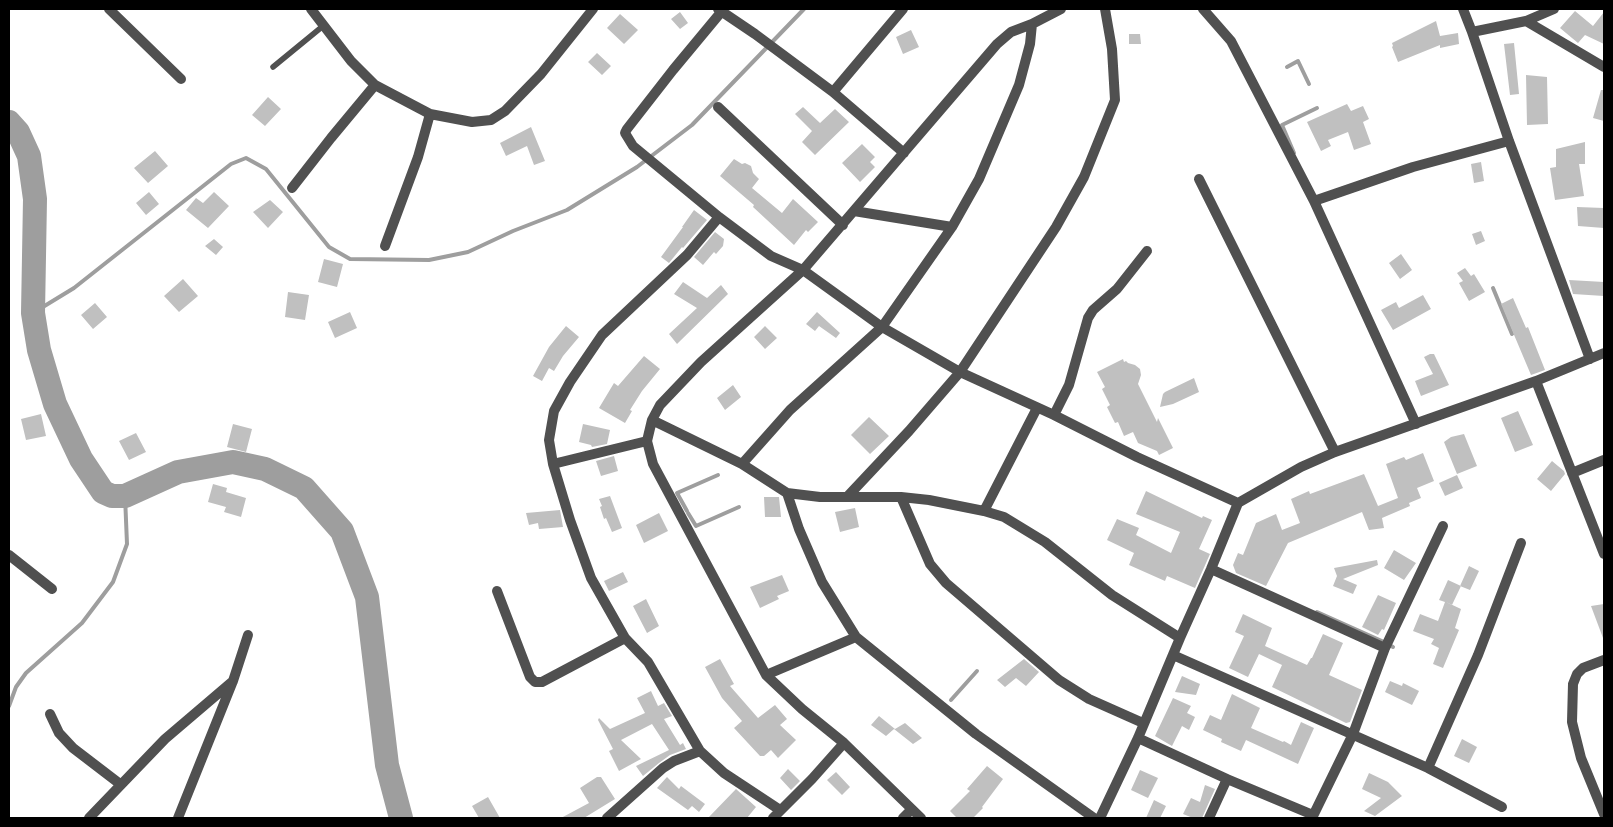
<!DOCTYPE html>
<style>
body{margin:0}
#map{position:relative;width:1613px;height:827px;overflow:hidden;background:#fff;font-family:"Exo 2",sans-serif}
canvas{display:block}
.frame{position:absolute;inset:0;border:10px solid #000;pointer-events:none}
</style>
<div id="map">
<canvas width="1613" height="827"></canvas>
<div class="frame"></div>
</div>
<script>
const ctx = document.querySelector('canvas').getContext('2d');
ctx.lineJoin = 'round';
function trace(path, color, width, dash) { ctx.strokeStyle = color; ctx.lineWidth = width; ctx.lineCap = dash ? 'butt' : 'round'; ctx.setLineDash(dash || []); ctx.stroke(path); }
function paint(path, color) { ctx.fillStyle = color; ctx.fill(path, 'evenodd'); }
const stream = new Path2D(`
 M1287,67L1298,61L1309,84
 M1294,153L1282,125L1317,108
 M1493,288L1512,334
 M33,313L74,288L231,164L246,158L266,169L329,247L350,259L429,260L468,252L513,231L567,210L637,167L692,125L804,9
 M687,511L677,493L718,475
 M688,513L696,526L739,507
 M1317,612L1384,642L1393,647
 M951,700L977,671
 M9,706L16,687L26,673L82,623L113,582L127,544L125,496`);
const river = new Path2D(`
 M9,122L18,132L29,156L35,199L33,313L39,350L55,404L81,459L103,492L112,496H125L178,472L233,462L265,469L304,488L342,531L367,597L387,765L401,818`);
const building = new Path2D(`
 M1575,11L1593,26L1604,12V44L1585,35L1578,43L1560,28Z
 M680,12L688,23L680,29L671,19Z
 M620,14L638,30L624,44L607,28Z
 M1436,21L1440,36L1458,33L1459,44L1440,48V45L1398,62L1392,47L1393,46L1392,43Z
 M911,30L919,47L903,54L896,37Z
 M1129,34H1140L1141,44H1129Z
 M1514,43L1519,94L1510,95L1504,44Z
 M597,53L611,66L602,75L588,62Z
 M1526,75L1547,77L1548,124L1527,125Z
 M1601,90H1604V121L1593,118Z
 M268,97L281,109L265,126L252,115Z
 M1347,104L1351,111L1363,106L1369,119L1363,122L1371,144L1354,150L1348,132L1328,140L1331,146L1321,151L1307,122Z
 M803,107L820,123L835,109L849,122L815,155L802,142L812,131L795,114Z
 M531,127L545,161L534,165L527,146L506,156L500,143Z
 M1585,142V164H1579L1584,196L1555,200L1550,168L1556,167V149Z
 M862,144L875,157L870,162L875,167L860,182L842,163Z
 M155,151L168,166L148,183L134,168Z
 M734,159L742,164L745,163L751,166L753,173L759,179L752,188L782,213L793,199L818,222L808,232L806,230L794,245L753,207L754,205L720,176Z
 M1481,162L1484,181L1474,183L1471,164Z
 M149,192L159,204L146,215L136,203Z
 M214,192L229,206L208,228L186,210L196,198L203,203Z
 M270,200L283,212L268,228L253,212Z
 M1577,207L1604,208V228L1578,226Z
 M694,210L707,220L683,248L682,247L669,263L661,257L683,227H682Z
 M1481,231L1485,241L1476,245L1472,234Z
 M715,232L724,239L723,246L716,254L714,252L703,265L694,257Z
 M214,239L223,247L216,255L205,246Z
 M1401,254L1412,270L1400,279L1389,263Z
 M324,259L343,264L337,287L318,282Z
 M1465,268L1471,276L1474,274L1485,292L1469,301L1459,283L1463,281L1457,273Z
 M183,279L198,296L179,312L164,296Z
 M1569,280L1604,282V296L1573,294Z
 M683,282L707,298L721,285L728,294L677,344L669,334L697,308L674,294Z
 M288,292L309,295L305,320L285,317Z
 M1423,295L1431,309L1393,330L1381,310L1396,302L1399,308Z
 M1513,298L1526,328L1528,327L1545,370L1531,375L1501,304Z
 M95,303L107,317L93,329L81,315Z
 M350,312L357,328L335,338L328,322Z
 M817,312L840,333L836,338L819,326L815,331L806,324Z
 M566,326L579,337L563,356L554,371L549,368L542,381L533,376L549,347Z
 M765,326L777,338L765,349L754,337Z
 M1430,354H1434L1449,385L1421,396L1415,381L1433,374L1424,357Z
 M644,356L660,369L642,391L630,410L632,411L625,423L599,408L614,383L618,386Z
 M1123,359L1124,362L1126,361L1128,363L1135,365L1140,369L1141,375L1138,384L1157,422L1158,418L1173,448L1159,455L1157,451L1138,443L1133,432L1124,436L1118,422L1115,423L1107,407L1110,405L1102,389L1105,387L1097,372Z
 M1194,378L1199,392L1173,404L1160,407L1163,394L1165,392Z
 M733,385L741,397L725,410L717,398Z
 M1518,411L1533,445L1515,452L1501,418Z
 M41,414L46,436L26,440L21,419Z
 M869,417L889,436L870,454L851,435Z
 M233,424L252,429L246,452L227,447Z
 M583,424L610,430L607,444L592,447L591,445L579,442Z
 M136,433L146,452L129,460L119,441Z
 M1464,434L1477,466L1457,474L1444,442L1451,437Z
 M1423,453L1434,481L1417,488L1421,498L1409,503L1410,506L1382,518L1384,528L1369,530L1362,512L1288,543L1266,586L1236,573L1233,565L1238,553L1243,555L1256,523L1276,514L1282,530L1300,523L1291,499L1309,491L1310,494L1364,474L1378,506L1398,498L1386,464L1404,457L1406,460Z
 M614,456L618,471L601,476L596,461Z
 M1552,461L1564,471L1565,474L1551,491L1537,479Z
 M1457,475L1463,488L1445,496L1439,483Z
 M213,484L227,488L226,492L246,498L241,517L224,512L226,507L208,502Z
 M1146,491L1202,518L1203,516L1212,520L1199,549L1210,554L1195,588L1167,576L1165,581L1129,565L1134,553L1107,540L1117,519L1139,528L1136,535L1171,553L1180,532L1136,514Z
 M610,496L622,528L612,532L606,518L604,519L600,507L602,506L599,499Z
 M764,497H779L781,517H765Z
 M855,508L859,527L840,532L835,512Z
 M560,510L563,527L539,529L538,523L529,525L526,513Z
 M659,513L668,531L644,543L636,525Z
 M1394,550L1416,563L1404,580L1384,568Z
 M1377,560L1378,565L1343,579L1357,585L1353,594L1333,586L1337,576L1334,568Z
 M1469,566L1479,571L1470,590L1460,586Z
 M623,572L628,582L609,591L604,581Z
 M782,575L789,591L777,596L779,599L760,608L750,587Z
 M1448,580L1461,586L1452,605L1446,602L1461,609L1455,628L1459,630L1443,668L1433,664L1439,648L1431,644L1434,639L1413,631L1420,614L1438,621L1445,602L1439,600Z
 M1378,595L1396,603L1384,630L1382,629L1378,635L1362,627Z
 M646,599L659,626L647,633L633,606Z
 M1604,604V638H1603L1591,606Z
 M1243,614L1272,628L1265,646L1307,665L1311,658H1312L1323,634L1343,643L1329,675L1362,690L1350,722L1346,723L1272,687L1282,665L1259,654L1248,677L1229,668L1244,636L1235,632Z
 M720,659L734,684L730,686L758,718L775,705L787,719L780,725L796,740L778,758L771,750L764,756H760L734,728L742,721L722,698L705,667Z
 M1024,659L1039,672L1026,686L1016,678L1005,687L997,680Z
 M1182,676L1200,684L1196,695L1175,692Z
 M1390,681L1402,686L1403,683L1419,691L1412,705L1385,692Z
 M651,691L658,706L664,703L672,716L664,719L680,745L683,743L686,749L670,755L659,763L643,776L636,766L669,750L652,724L621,740L641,759L619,771L609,751L613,749L598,720L599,718L610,729L645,713L637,698Z
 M1232,694L1260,708L1251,728L1283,742L1284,741L1291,745L1301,722L1314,728L1298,764L1246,740L1241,751L1221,742L1222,739L1203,730L1210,715L1221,720Z
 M1173,698L1191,706L1187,713L1195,717L1189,730L1182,726L1172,746L1155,736Z
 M879,716L895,729L905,723L922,738L913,744L894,729L886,736L871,725Z
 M1462,739L1477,747L1469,763L1454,756Z
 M987,766L1003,779L982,807L983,808L973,818H957L950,811L970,791L967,789Z
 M788,769L800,781L791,790L780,778Z
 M1140,770L1158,778L1148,798L1131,790Z
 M836,772L850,787L842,795L827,780Z
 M1369,773L1388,782L1402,796L1375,816L1364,811L1381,798L1362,789Z
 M597,777H601L615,799L584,818H561L589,803L580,788Z
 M667,777L679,789L681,786L705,804L699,812L692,806L688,810L657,788Z
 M1205,785L1215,789L1202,818H1193L1183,814L1191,798L1200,802Z
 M736,789L756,807L747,818H708Z
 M488,797L500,818H479L472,806Z
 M1154,800L1166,806L1160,818H1146Z`);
const lane = new Path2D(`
 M273,67L323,26`);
const street = new Path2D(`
 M109,9L181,79
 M311,9L351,61L375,85L430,114L472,122L491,120L505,111L541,74L593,9
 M718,9L755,34L833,92L904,153
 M1203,9L1231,41L1314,201L1416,424
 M1463,9L1472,32L1509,141L1590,359
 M722,11L673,70L627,129L625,133L633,146L719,217L771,256L803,270L882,327L960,372L1054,415L1137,457L1238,503
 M1526,21L1554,9
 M1472,32L1526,21L1604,67
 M833,92L903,9
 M718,107L843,225
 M1199,179L1335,452
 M292,188L331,138L375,85
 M1314,201L1413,167L1509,141
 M854,211L952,227
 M719,217L687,255L602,335L570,382L554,411L549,440L553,464L570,520L591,578L625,638L648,662L700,751L724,773L780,810
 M385,246L418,157L430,114
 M1536,381L1604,554
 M1054,415L1069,385L1088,318L1093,310L1117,289L1147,251
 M652,420L742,464L787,493L820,497H901L929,500L984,511L1004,517L1045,542L1112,595L1180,638
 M553,464L647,441
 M742,464L790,410L882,327L952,227L979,179L1019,85L1030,44L1032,24L1061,9
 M1572,473L1604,460
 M787,493L799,529L822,582L856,637L976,734L1094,818
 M847,497L909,431L960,372L1056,227L1084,177L1115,100L1112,49L1105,9
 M901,497L930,564L946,583L1059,680L1089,699L1143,723
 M984,511L1037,408
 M9,555L52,589
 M1211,569L1385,648
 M497,591L530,677L535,682H542L625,638
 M1173,655L1428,768L1502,807
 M1604,660L1583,668L1577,674L1573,684L1572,722L1581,758L1604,814
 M766,675L856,637
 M50,714L59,733L73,748L120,784
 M1138,738L1227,779L1313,815
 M1428,768L1478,655L1521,543
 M89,818L165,739L233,681
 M178,818L233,681L248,635
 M607,818L663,768L674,761L700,751
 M773,818L812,779L844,743
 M903,818L911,810
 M921,818L844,743L802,709L766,675L653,464L647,441L652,420L660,405L701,362L803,270L997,44L1011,32L1032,24
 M1100,818L1138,738L1180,638L1211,569L1238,503L1301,467L1335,452L1536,381L1604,353
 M1209,818L1227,779
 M1312,818L1353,734L1385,648L1443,526`);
trace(stream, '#9e9e9e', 4);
trace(river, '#9e9e9e', 24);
paint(building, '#c0c0c0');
trace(lane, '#505050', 5.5);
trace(street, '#505050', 10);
</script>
